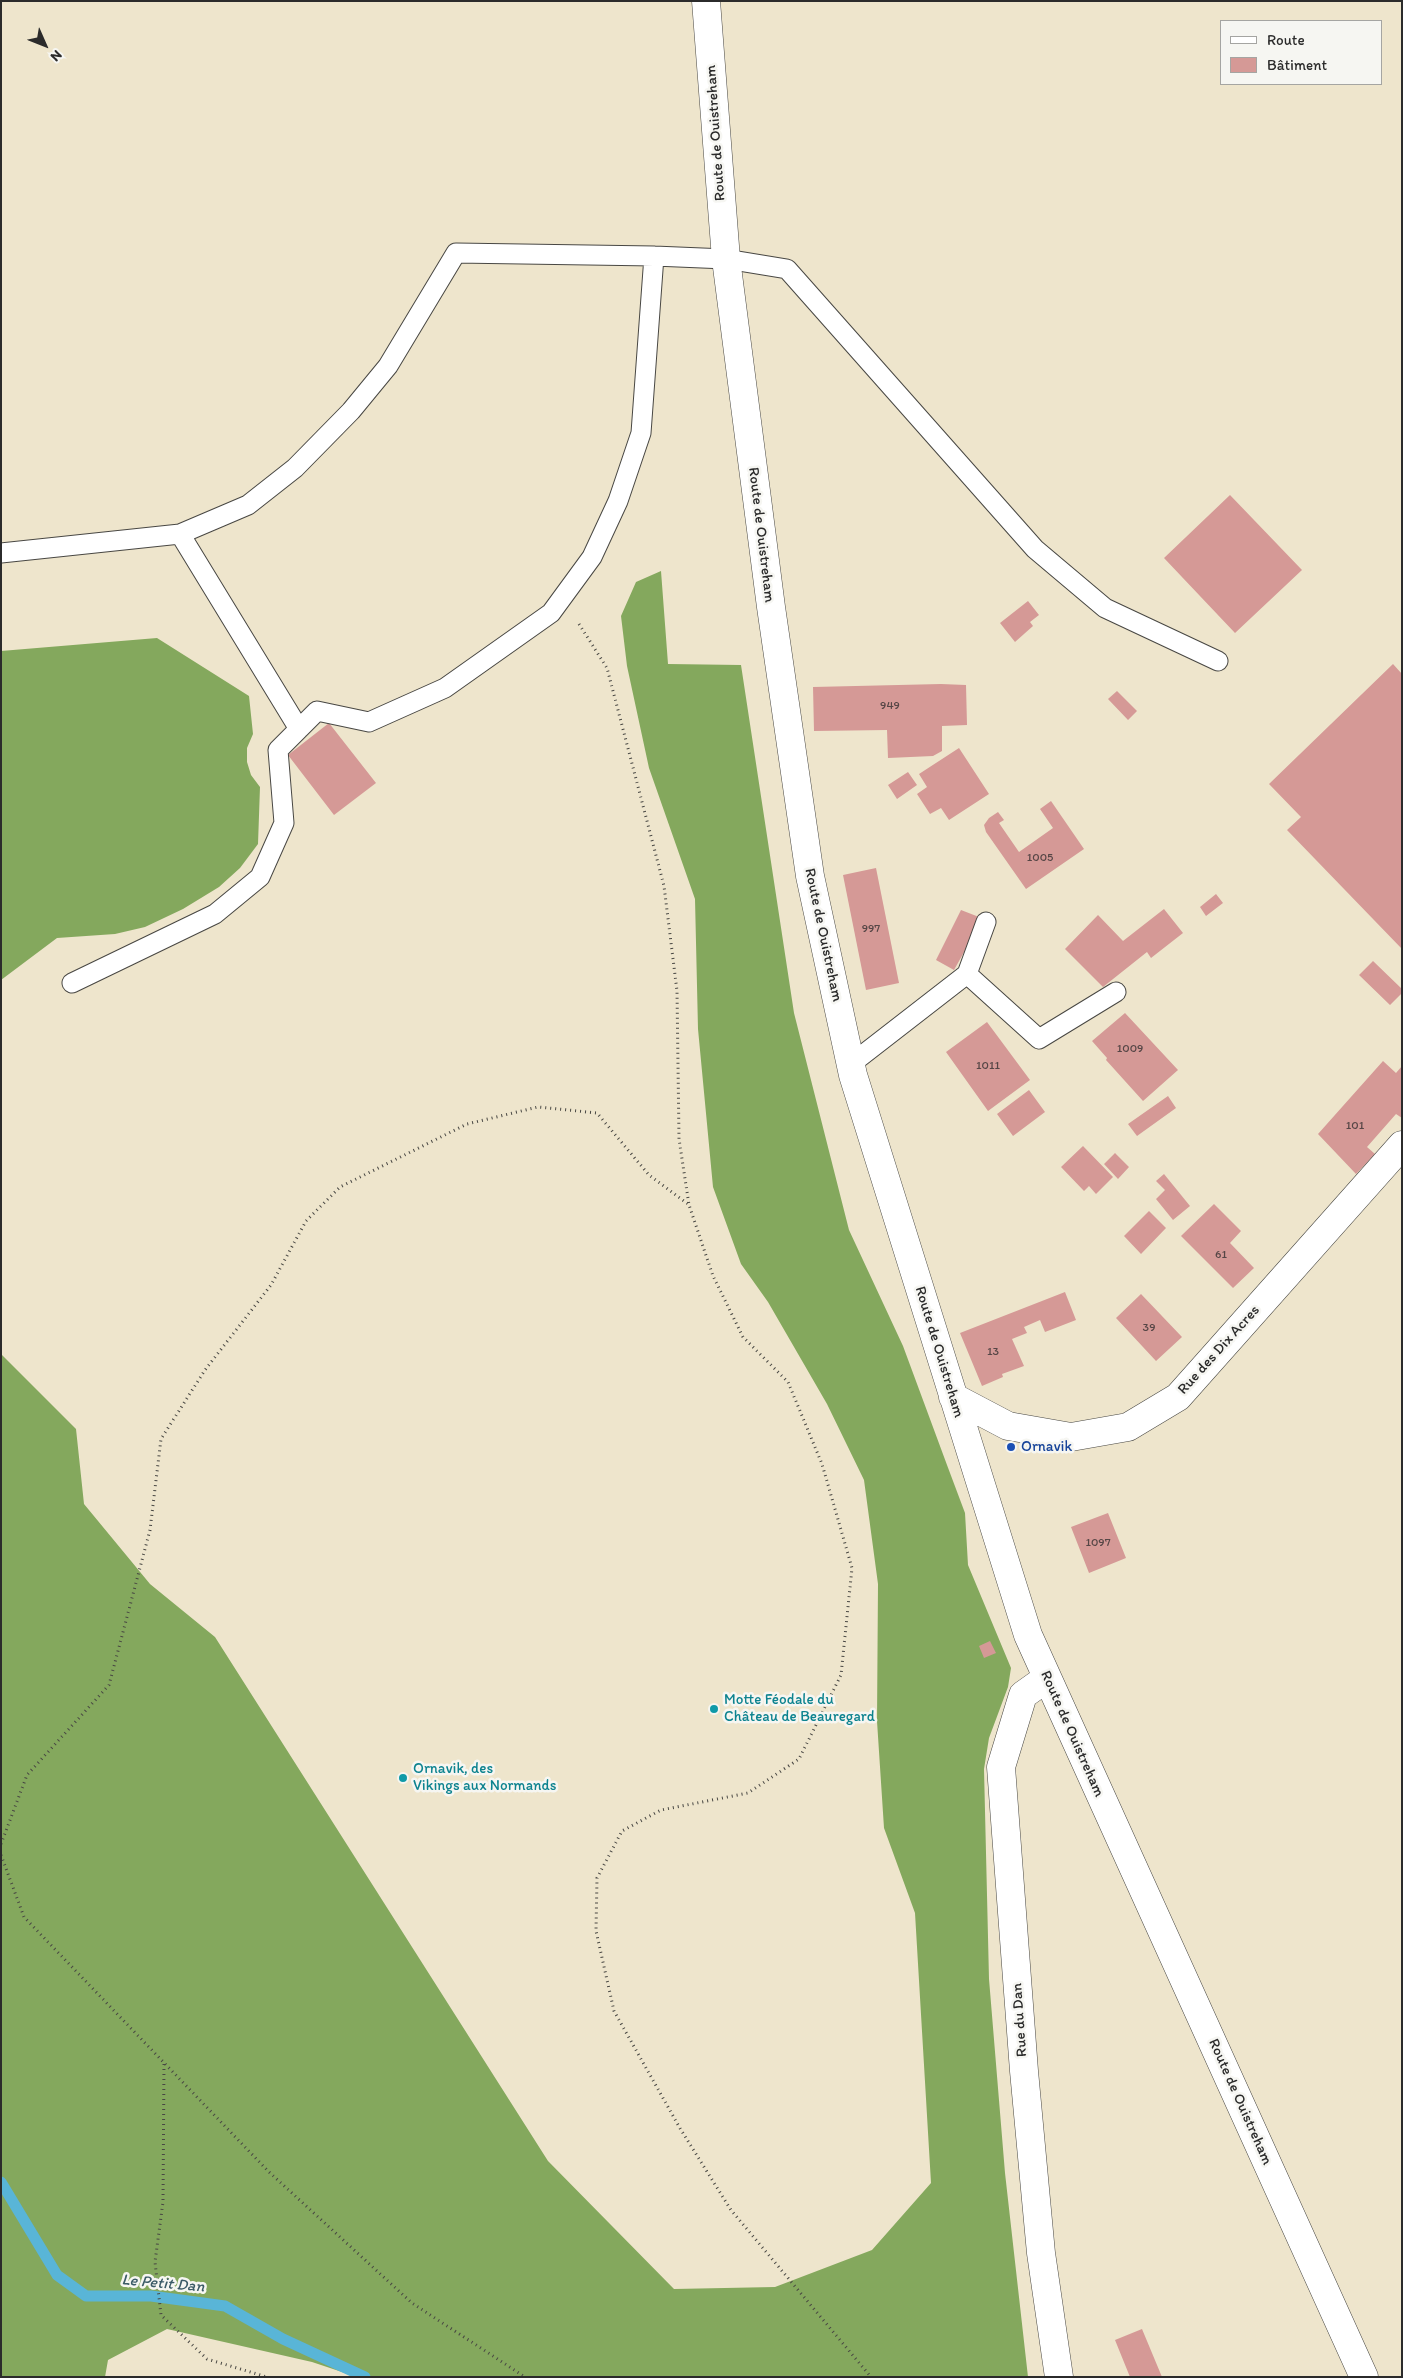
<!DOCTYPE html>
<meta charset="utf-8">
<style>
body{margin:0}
#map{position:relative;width:1403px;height:2378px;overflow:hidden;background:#eee5cc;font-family:Itim,sans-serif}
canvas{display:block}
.frame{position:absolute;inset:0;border:2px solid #2b2b2b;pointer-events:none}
.legend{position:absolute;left:1220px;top:20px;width:162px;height:65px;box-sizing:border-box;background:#f6f6f2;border:1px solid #a5a5a2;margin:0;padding:6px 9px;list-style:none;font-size:15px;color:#2b2b2b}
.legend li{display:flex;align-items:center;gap:10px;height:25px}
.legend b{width:25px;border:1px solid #a5a5a2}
.north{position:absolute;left:20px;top:20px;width:50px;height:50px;-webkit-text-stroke:4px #f6f6f2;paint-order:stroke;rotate:134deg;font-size:14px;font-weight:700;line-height:20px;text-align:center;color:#2b2b2b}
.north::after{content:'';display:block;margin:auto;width:18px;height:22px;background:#2b2b2b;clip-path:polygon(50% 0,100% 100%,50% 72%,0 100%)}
</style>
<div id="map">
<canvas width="1403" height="2378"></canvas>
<div class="frame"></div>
<ul class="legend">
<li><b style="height:6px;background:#fff"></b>Route</li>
<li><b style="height:14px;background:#d59996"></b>Bâtiment</li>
</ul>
<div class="north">N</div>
</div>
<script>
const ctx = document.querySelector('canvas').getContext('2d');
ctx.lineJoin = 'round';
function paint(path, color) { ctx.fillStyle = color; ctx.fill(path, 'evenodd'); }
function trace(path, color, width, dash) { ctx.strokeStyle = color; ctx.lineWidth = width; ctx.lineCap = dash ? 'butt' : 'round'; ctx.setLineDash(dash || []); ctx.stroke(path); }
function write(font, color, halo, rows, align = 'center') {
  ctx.font = font + ' Itim,sans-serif'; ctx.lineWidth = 5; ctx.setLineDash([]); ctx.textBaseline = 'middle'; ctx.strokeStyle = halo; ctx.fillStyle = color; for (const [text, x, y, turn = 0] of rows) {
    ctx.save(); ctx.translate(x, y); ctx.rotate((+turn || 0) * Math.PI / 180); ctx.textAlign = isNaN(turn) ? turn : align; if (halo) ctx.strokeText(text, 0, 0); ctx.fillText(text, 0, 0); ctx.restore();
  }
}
const forest = new Path2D(`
 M661,571L668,664L741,665L794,1013L849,1230L903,1346L947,1465L965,1513L968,1565L1011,1668L1008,1687L989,1738L984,1769L989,1979L1005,2173L1028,2377H357L312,2362L167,2329L108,2360L105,2377H1V1354L76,1429L84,1504L150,1584L215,1637L548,2161L674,2289L775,2287L872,2250L931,2183L915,1913L884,1828L877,1721L878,1584L864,1480L827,1404L768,1302L741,1264L713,1187L698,1029L695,899L649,768L627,666L621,616L636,582Z
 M157,638L249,696L253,734L247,748V762L251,775L260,787L258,844L240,868L219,887L183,909L145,927L115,934L57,938L1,980V651Z`);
const stream = new Path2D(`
 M1,2182L57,2275L86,2296H151L225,2306L283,2339L365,2377`);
const building = new Path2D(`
 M1230,495L1302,570L1235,633L1164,558Z
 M1028,601L1039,615L1030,622L1033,626L1015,642L1000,623Z
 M1393,664L1402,674V949L1287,830L1301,817L1269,784Z
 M941,684L966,685L967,725L942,726V751L933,756L888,758L887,730L814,731L813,687Z
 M1117,691L1137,711L1128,720L1108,699Z
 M329,723L376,783L334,815L288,755Z
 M959,748L989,794L949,820L941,808L930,814L917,794L927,787L919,774Z
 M908,772L917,785L897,799L888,785Z
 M1051,801L1084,849L1026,889L986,832L984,825L989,818L998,812L1004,820L999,823L1019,852L1053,828L1040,809Z
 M876,868L899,983L866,990L843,875Z
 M1216,894L1223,903L1206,916L1200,907Z
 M1164,909L1183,933L1151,958L1147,952L1103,987L1065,949L1098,915L1123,941Z
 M961,910L979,917L968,945L954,970L936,960Z
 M1373,961L1402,989V993L1390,1005L1359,975Z
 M1125,1013L1178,1070L1143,1101L1106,1060L1107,1058L1092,1041Z
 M987,1022L1030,1080L988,1111L946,1052Z
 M1383,1061L1396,1073L1402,1066V1118L1396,1114L1367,1147L1375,1154L1356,1174L1318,1134Z
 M1029,1090L1045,1112L1013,1136L997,1114Z
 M1168,1096L1176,1108L1137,1136L1128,1124Z
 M1083,1146L1113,1177L1096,1194L1089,1186L1084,1191L1061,1167Z
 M1115,1153L1129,1167L1118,1179L1104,1164Z
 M1164,1174L1190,1206L1173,1220L1156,1199L1165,1190L1156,1181Z
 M1214,1204L1241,1231L1230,1243L1254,1268L1233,1288L1181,1236Z
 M1149,1211L1166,1228L1141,1254L1124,1236Z
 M1065,1292L1076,1320L1045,1332L1040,1320L1024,1327L1027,1333L1012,1339L1024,1366L1002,1374L1003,1377L982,1386L960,1333Z
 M1141,1294L1182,1337L1156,1361L1116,1318Z
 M1108,1513L1126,1558L1089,1573L1071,1527Z
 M990,1641L996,1653L984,1658L979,1646Z
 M1142,2329L1162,2377H1130L1115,2340Z`);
const path = new Path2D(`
 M579,624L607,668L664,886L677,991L679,1139L689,1205L713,1276L743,1337L788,1382L822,1464L852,1568L841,1675L799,1759L748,1793L661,1810L622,1831L597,1878L596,1931L614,2011L681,2130L731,2210L871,2377
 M1,1844L27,1775L109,1685L150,1530L161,1439L205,1370L271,1285L306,1221L340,1187L467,1124L538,1107L597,1113L649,1175L688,1204
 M1,1855L24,1917L269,2172L412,2303L525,2377
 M164,2064L163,2202L155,2262L161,2315L207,2359L267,2377`);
const lane = new Path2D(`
 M180,534L299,729
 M1,553L180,534L248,505L295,468L351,411L388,366L456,253L654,256L726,259L787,269L1035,549L1105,608L1218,661
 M967,974L986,922
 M72,983L215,914L260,877L284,823L278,750L317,711L369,722L445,688L551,613L592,557L618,501L641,433L654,256
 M851,1064L967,974L1039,1039L1116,992`);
const street = new Path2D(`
 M706,1L726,259L771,607L810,876L853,1075L1028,1635L1364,2377
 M953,1397L1008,1426L1071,1437L1128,1427L1178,1397L1402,1145
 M1047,1678L1023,1695L1001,1767L1024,2071L1041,2253L1059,2377`);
const markers = [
 [1011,1447,5,"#1a4fb4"],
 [714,1709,5,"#0f9aa8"],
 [403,1778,5,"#0f9aa8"]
];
const numberNames = [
 ["949",890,706],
 ["1005",1040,858],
 ["997",871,929],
 ["1009",1130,1049],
 ["1011",988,1066],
 ["101",1355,1126],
 ["61",1221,1255],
 ["39",1149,1328],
 ["13",993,1352],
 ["1097",1098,1543]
];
const streetNames = [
 ["Route de Ouistreham",716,133,-94],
 ["Route de Ouistreham",761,535,83],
 ["Route de Ouistreham",823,935,78],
 ["Rue des Dix Acres",1219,1350,-48],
 ["Route de Ouistreham",939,1352,73],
 ["Route de Ouistreham",1072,1734,66],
 ["Rue du Dan",1020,2020,-94],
 ["Route de Ouistreham",1240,2102,66]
];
const transitNames = [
 ["Ornavik",1021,1447]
];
const cultureNames = [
 ["Motte Féodale du",724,1700],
 ["Château de Beauregard",724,1717],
 ["Ornavik, des",413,1769],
 ["Vikings aux Normands",413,1786]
];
const waterNames = [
 ["Le Petit Dan",163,2284,5]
];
paint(forest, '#84a85d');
trace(stream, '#59b5d7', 11);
paint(building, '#d59996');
trace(lane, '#484743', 21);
trace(street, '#484743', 29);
trace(path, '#484743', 3, [1, 4]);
trace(lane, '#fff', 19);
trace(street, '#fff', 28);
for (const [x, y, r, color] of markers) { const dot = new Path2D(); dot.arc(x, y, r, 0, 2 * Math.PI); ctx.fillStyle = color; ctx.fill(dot); trace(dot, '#f6f6f2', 2); }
write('12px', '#564646', null, numberNames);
write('15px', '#2b2b2b', '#f6f6f2', streetNames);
write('15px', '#164399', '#f6f6f2', transitNames, 'left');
write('15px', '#0d838f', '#f6f6f2', cultureNames, 'left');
write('italic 16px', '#3b5b67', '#f6f6f2', waterNames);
</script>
